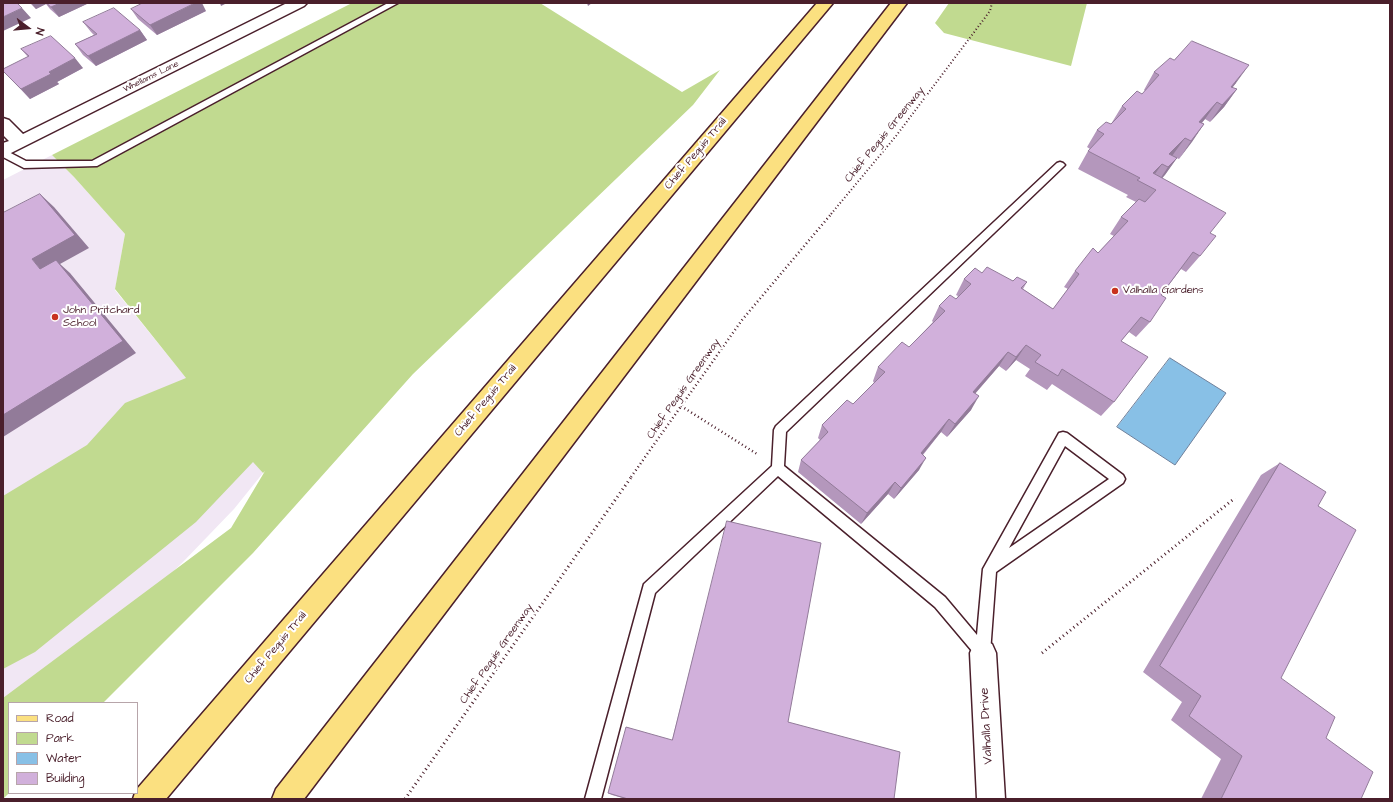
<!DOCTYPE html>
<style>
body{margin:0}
#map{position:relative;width:1393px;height:802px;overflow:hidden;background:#fff;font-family:"Architects Daughter",sans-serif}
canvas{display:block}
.frame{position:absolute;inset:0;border:4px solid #4a1f2b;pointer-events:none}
.legend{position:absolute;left:8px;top:702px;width:130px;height:92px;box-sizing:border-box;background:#fff;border:1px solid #b7a5aa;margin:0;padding:5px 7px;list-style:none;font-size:12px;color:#4a1f2b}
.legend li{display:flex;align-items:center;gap:8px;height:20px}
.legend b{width:20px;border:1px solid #b7a5aa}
.north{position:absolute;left:8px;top:8px;width:40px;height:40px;-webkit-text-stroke:3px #fff;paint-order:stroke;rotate:106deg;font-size:11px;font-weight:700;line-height:16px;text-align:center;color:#4a1f2b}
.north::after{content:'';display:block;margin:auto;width:14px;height:18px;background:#4a1f2b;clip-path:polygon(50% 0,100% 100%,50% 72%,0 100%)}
</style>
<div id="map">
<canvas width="1393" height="802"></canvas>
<div class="frame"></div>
<ul class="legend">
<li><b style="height:5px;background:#fbe080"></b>Road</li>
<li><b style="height:11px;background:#c1da90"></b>Park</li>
<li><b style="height:11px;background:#88c0e6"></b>Water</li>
<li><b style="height:11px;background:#d1b0db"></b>Building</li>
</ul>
<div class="north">N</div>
</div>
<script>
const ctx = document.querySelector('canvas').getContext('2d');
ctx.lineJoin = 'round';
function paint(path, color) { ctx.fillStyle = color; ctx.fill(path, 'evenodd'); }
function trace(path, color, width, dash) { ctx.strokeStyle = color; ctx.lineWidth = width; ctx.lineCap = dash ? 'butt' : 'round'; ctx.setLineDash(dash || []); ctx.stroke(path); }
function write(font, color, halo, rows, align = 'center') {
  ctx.font = font + ' "Architects Daughter",sans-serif'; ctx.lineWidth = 4; ctx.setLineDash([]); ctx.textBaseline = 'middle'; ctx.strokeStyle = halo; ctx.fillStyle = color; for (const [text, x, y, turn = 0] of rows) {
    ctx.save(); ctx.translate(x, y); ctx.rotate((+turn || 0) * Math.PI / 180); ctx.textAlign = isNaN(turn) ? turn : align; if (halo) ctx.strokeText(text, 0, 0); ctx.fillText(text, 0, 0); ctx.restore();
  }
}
const built = new Path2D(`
 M52,155L74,177L125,234L115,290L263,473L234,509L182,563L114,628L9,703L3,724V180Z`);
const green = new Path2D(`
 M352,3H540L682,92L720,70L693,105L413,374L253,553L103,703H9V793L3,799V698L231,528L265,471L263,473L253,462L196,522L35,652L3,669V496L87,445L125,403L186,378L115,289L125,234L74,177L52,155Z
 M949,3H1087L1071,66L944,33L935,23Z`);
const water = new Path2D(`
 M1170,358L1226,393L1175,465L1117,427Z`);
const pathFar2 = new Path2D(`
 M831,214L896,136L990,11L992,3`);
const pathFar1 = new Path2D(`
 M681,406L757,454
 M631,477L742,320L832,213`);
const path = new Path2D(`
 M1042,653L1235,498
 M405,799L632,476`);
const service = new Path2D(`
 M388,3H398L97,166L24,168L3,157V149L26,161H92Z
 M1060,162L1063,163L1065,165L1063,167L786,432L784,466L945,597L977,635L983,569L1059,433L1063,432L1067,433L1123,475L1125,479L1123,483L996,572L990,653L988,658L983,660L978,658L935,607L778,476L655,593L601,799H585L644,584L772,466L774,430L776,426L1057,163ZM1065,446L1109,479L1009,548Z`);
const minor = new Path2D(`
 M287,3H307L304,6L3,157V143L9,141L3,135V118L9,120L23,134Z
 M983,640L992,644L996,653L1005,799H977L970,653L974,644Z`);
const primary = new Path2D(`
 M817,3H833L166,799H133L135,793H137V789Z
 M891,3H907L304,799H272L276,789Z`);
const wall = new Path2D(`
 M30,3H89L59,17L50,9L46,4L36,9Z
 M131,9L206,11L157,35L138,19Z
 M83,22L140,30L147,40L96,66L83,55L75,44L94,35L91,32Z
 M21,49L83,68L57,82L59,84L30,99L3,71L28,57Z
 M1154,72L1236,83L1232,88L1237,89L1224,107L1210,122L1205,119L1202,123L1204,124L1179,159L1172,156L1177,158L1162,178L1210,233L1200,256L1186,272L1181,269L1161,295L1150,322L1136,337L1129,332L1121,341L1114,402L1101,416L1052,384L1047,390L1025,376L1030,369L1016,360L1006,371L999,366L975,394L971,410L947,437L941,432L923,455L919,470L894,499L888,494L861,524L798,472L801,460L820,440L818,438L822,425L853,404L874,383L873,381L878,367L909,347L933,322L932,321L939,306L956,299L958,296L956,295L964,279L982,273L1013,281L1027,282L1023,289L1053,309L1068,289L1064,287L1075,271L1098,253L1114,236L1110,234L1121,217L1136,202L1126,197L1128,195L1078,169L1088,151L1090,149L1087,147L1097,130L1111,124L1122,106L1142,94L1145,91L1144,90Z
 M1280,463L1318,506L1281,678L1326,738L1361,799H1201L1221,759L1171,720L1182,702L1143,672L1261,475Z
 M788,722L894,799H626L612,795L608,793L672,740Z`);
const shadedWall = new Path2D(`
 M31,3H46V4L36,9Z
 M60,3H89L59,17L51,7Z
 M195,3H202L206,11L157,35L150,25Z
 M220,3H227L221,6Z
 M587,3H592L588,6Z
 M22,8L31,18L3,31V17Z
 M140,30L147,40L96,66L88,56Z
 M75,58L83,68L57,82L59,84L30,99L21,89L49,72Z
 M1249,65L1236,83L1218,105L1231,87Z
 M1237,89L1224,107L1210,122L1222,105Z
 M1217,102L1205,119L1187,139L1199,122Z
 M1204,124L1192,142L1179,159L1191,141Z
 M1185,138L1172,156L1169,154Z
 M1177,158L1165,175L1156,185L1168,167Z
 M1162,164L1150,181L1153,173Z
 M40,194L54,207L89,248L60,264L70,273L136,353L3,437V415L40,269L32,259Z
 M1026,345L1016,360L1006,371L1016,357Z
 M1008,352L999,366L964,406L973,392Z
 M979,396L971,410L947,437L955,424Z
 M949,419L941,432L913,466L921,453Z
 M926,458L919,470L894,499L901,488Z
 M895,482L888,494L861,524L867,513Z`);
const building = new Path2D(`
 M3,3H17L22,8L3,17Z
 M47,3H60L51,7Z
 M143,3H195L150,25L131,9Z
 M114,8L140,30L88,56L75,44L97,34L83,22Z
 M51,36L75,58L49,72L51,74L21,89L3,71V69L29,56L21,49Z
 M1192,41L1249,65L1231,87L1237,89L1222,105L1217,102L1199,122L1204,124L1191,141L1185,138L1169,154L1177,158L1168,167L1162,164L1153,173L1226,213L1210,233L1216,236L1200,256L1193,252L1161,295L1166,298L1150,322L1141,317L1121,341L1148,357L1114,402L1062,369L1058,376L1035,362L1041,355L1026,345L1016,357L1008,352L973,392L979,396L955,424L949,419L921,453L926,458L901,488L895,482L867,513L801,460L828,432L822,425L847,400L853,404L885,372L878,367L902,342L909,347L945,311L939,306L950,295L956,299L971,284L964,279L975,268L982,273L987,267L1013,281L1017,277L1027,282L1021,288L1053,309L1079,274L1075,271L1093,248L1098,253L1128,221L1121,217L1139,199L1145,202L1156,190L1137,180L1140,178L1088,151L1104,134L1097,130L1106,122L1111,124L1126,109L1122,106L1137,91L1142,94L1159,75L1154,72L1170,58L1174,60Z
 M40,194L75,235L32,259L40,269L56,260L123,341L3,415V213Z
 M1280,463L1326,492L1318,506L1356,530L1281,678L1335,717L1326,738L1373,772L1361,799H1221L1242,756L1189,716L1201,696L1160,666Z
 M727,521L821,543L788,722L900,752L894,799H628L608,793L626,727L672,740Z`);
const markers = [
 [1115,291,4,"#c8321e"],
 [55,317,4,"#c8321e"]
];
const farStreetnames = [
 ["Whellams Lane",151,77,-26]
];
const streetNames = [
 ["Chief Peguis Greenway",885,135,-51],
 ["Chief Peguis Trail",696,154,-50],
 ["Chief Peguis Greenway",684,389,-55],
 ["Chief Peguis Trail",486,401,-50],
 ["Chief Peguis Trail",276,648,-50],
 ["Chief Peguis Greenway",497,654,-55]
];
const poiNames = [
 ["Valhalla Gardens",1123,291],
 ["John Pritchard",63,311],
 ["School",63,324]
];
const nearStreetnames = [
 ["Valhalla Drive",987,726,-93]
];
paint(built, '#f1e7f4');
paint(green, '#c1da90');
paint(water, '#88c0e6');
trace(water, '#6f809b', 1);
trace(service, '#4a1f2b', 3);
trace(minor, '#4a1f2b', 3);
trace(primary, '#4a1f2b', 3);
trace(pathFar2, '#4a1f2b', 2, [1, 2.5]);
trace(pathFar1, '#4a1f2b', 2.5, [1, 3]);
trace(path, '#4a1f2b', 3, [1, 3.5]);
paint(service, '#fff');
paint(minor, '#fff');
paint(primary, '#fbe080');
paint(wall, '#b497bc');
paint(shadedWall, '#927b99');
paint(building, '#d1b0db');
trace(building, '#927b99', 1);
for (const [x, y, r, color] of markers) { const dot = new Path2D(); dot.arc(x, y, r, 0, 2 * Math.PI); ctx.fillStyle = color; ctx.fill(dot); trace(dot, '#fff', 1.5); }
write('9px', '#4a1f2b', '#fff', farStreetnames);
write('11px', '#4a1f2b', '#fff', streetNames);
write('11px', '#4a1f2b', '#fff', poiNames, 'left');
write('13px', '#4a1f2b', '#fff', nearStreetnames);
</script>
